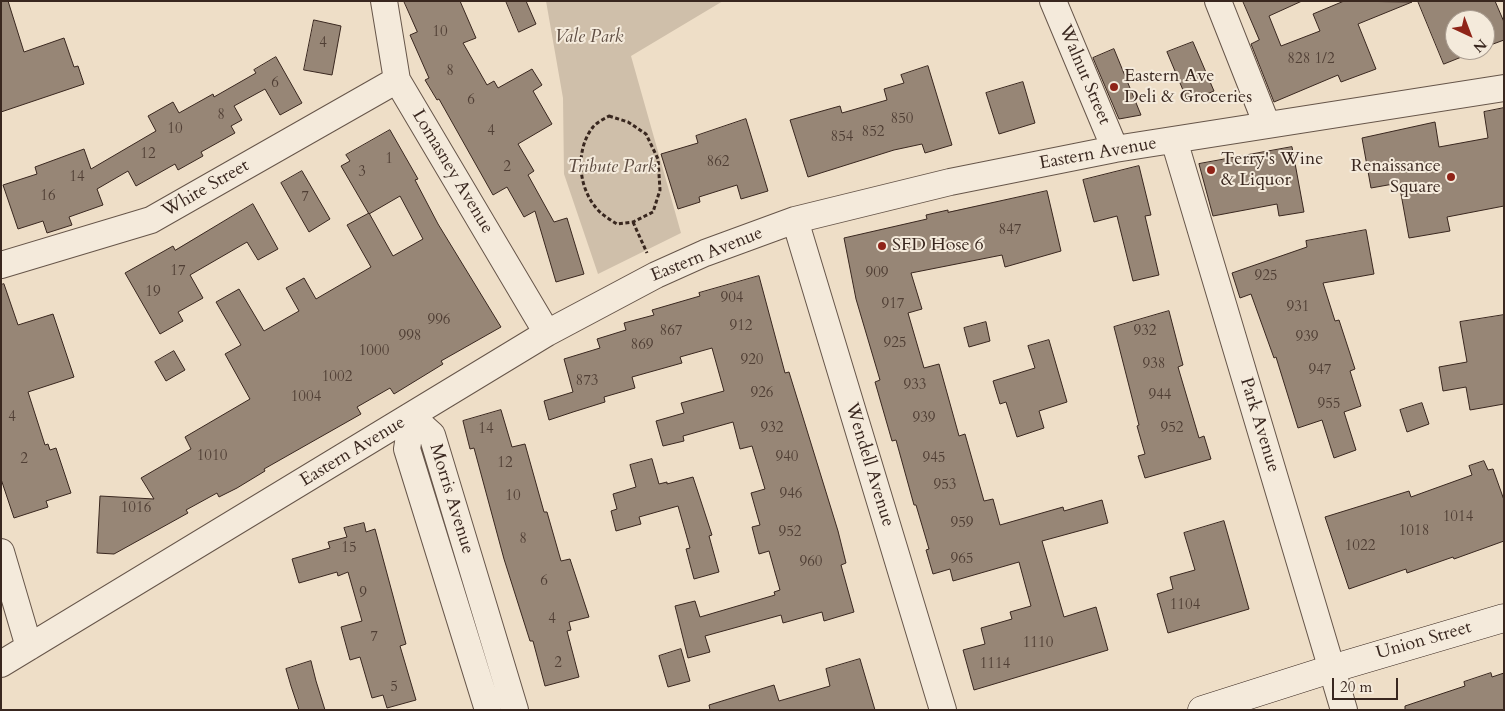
<!DOCTYPE html>
<style>
body{margin:0}
#map{position:relative;width:1505px;height:711px;overflow:hidden;background:#eedec7;font-family:Cardo,serif}
canvas{display:block}
.frame{position:absolute;inset:0;border:2px solid #39271f;pointer-events:none}
.north{position:absolute;left:1445px;top:10px;width:50px;height:50px;box-sizing:border-box;background:#f4eadb;border:1px solid #a99c90;border-radius:50%;rotate:137deg;font-size:14px;font-weight:700;line-height:20px;text-align:center;color:#39271f}
.north::after{content:'';display:block;margin:auto;width:18px;height:22px;background:#8f2418;clip-path:polygon(50% 0,100% 100%,50% 72%,0 100%)}
.scale{position:absolute;left:1332px;top:678px;width:66px;height:22px;box-sizing:border-box;border:2px solid #39271f;border-top:0;padding-left:6px;font-size:15px;line-height:18px;white-space:nowrap;color:#39271f;-webkit-text-stroke:4px #f4eadb;paint-order:stroke}
</style>
<div id="map">
<canvas width="1505" height="711"></canvas>
<div class="frame"></div>
<div class="north">N</div>
<div class="scale">20 m</div>
</div>
<script>
const ctx = document.querySelector('canvas').getContext('2d');
ctx.lineJoin = 'round';
function paint(path, color) { ctx.fillStyle = color; ctx.fill(path, 'evenodd'); }
function trace(path, color, width, dash) { ctx.strokeStyle = color; ctx.lineWidth = width; ctx.lineCap = dash ? 'butt' : 'round'; ctx.setLineDash(dash || []); ctx.stroke(path); }
function write(font, color, halo, rows, align = 'center') {
  ctx.font = font + ' Cardo,serif'; ctx.lineWidth = 4; ctx.setLineDash([]); ctx.textBaseline = 'middle'; ctx.strokeStyle = halo; ctx.fillStyle = color; for (const [text, x, y, turn = 0] of rows) {
    ctx.save(); ctx.translate(x, y); ctx.rotate((+turn || 0) * Math.PI / 180); ctx.textAlign = isNaN(turn) ? turn : align; if (halo) ctx.strokeText(text, 0, 0); ctx.fillText(text, 0, 0); ctx.restore();
  }
}
const green = new Path2D(`
 M546,1H723L631,56L681,233L598,274L564,174L563,98Z`);
const building = new Path2D(`
 M1,1H8L24,52L64,38L74,67L78,66L84,84L1,112Z
 M404,1H460L476,38L463,43L487,85L494,81L498,88L532,69L542,85L533,91L552,124L518,144L534,171L528,175L554,222L567,218L584,274L556,282L535,211L524,217L507,187L493,195L439,99L437,100L425,80L429,78L410,35L417,32Z
 M506,1H526L536,24L519,32Z
 M1243,1H1302L1269,16L1281,46L1320,31L1313,14L1344,1L1412,2L1358,24L1376,69L1341,82L1338,75L1274,102L1251,44L1259,40Z
 M1418,1H1495L1504,22V40L1485,47V20H1455V50H1479L1444,64Z
 M314,20L341,26L332,75L304,70Z
 M1193,42L1214,91L1188,102L1167,52Z
 M1114,49L1141,115L1119,119L1093,58Z
 M276,57L302,103L280,115L265,89L234,106L242,120L231,126L235,133L201,152L203,156L178,170L175,164L136,186L128,171L97,189L103,205L69,217L72,225L47,233L43,221L18,229L3,185L37,174L35,167L84,149L91,169L156,131L148,116L173,102L179,113L213,94L214,97L256,73L254,70Z
 M928,66L952,145L925,153L922,144L894,150L808,177L790,120L840,106L842,113L887,100L884,89L904,83L901,75Z
 M1023,82L1035,123L999,134L986,93Z
 M1504,108V206L1447,217L1450,231L1409,238L1399,183L1371,188L1362,138L1435,122L1439,147L1488,138L1484,112Z
 M746,119L768,191L741,199L737,185L699,197L700,202L678,209L661,154L698,143L696,136Z
 M390,130L418,179L415,180L438,224L501,327L441,361L443,364L394,394L390,388L357,407L361,414L264,469L265,471L237,488L219,497L217,493L186,510L188,513L114,554L97,553L100,496L154,499L141,478L191,449L185,437L250,399L225,354L241,345L216,302L239,289L264,331L299,311L286,288L304,278L316,299L371,267L347,225L369,213L393,256L423,239L400,196L369,214L341,166L350,161L346,155Z
 M1292,147L1304,212L1279,216L1277,204L1213,216L1199,164Z
 M1139,166L1151,215L1145,216L1159,275L1133,281L1117,216L1094,222L1083,180Z
 M302,171L330,219L309,232L281,183Z
 M1047,191L1061,251L1005,267L1002,255L911,273L922,309L908,313L924,368L939,364L959,436L965,434L984,501L993,499L1000,525L1063,507L1064,511L1102,500L1108,523L1042,541L1064,617L1096,607L1108,650L974,690L963,650L985,644L981,628L1012,619L1010,612L1031,606L1019,562L953,581L950,569L933,574L926,550L929,549L916,505H914L896,440L892,441L875,382L880,380L856,299L844,238L927,219L926,215L948,210V212Z
 M253,204L278,249L258,260L247,242L190,275L203,298L178,312L183,321L160,334L125,273L173,246L175,250Z
 M1366,230L1374,274L1323,283L1335,321L1339,320L1355,369L1350,371L1361,406L1344,412L1356,450L1334,458L1322,420L1298,428L1276,357L1274,358L1251,294L1240,298L1232,273L1307,247L1306,241Z
 M759,276L785,373L789,372L838,531L846,563L841,565L854,612L824,621L822,612L783,623L781,615L705,636L710,652L688,658L675,606L695,601L700,617L775,595L774,592L780,590L769,551L759,554L752,527L760,525L751,493L765,489L752,446L740,449L733,422L683,436L684,441L663,446L656,421L684,413L681,403L724,391L712,348L680,357L682,363L632,377L635,388L604,397L605,402L573,412L549,420L544,401L573,392L564,359L600,348L597,339L626,330L624,323L654,315L652,310L700,296L699,293Z
 M4,284L18,325L53,314L74,377L28,392L45,445L48,444L50,450L56,448L71,493L46,501L48,507L14,518L1,479V285Z
 M1169,311L1183,365L1178,367L1199,438L1204,436L1211,459L1145,478L1138,456L1145,454L1137,426L1139,425L1114,327Z
 M1504,315V404L1470,410L1466,387L1443,391L1439,367L1467,362L1460,322Z
 M986,322L990,341L969,347L964,328Z
 M1049,340L1067,402L1039,411L1044,428L1017,437L1006,402L1000,404L993,381L1035,368L1028,346Z
 M174,351L185,370L166,381L155,362Z
 M1422,403L1429,424L1407,432L1400,410Z
 M501,410L512,447L525,444L544,512H547L561,561L570,559L589,617L569,622L571,630L567,631L579,677L545,686L533,641H530L504,559L474,448L470,449L463,421Z
 M652,459L659,484L667,482V484L693,477L712,535L709,536L719,572L694,579L686,549L690,548L678,506L639,517L641,524L616,531L611,511L617,509L613,494L636,487L630,465Z
 M1484,461L1488,470L1493,469L1504,500V541L1454,559L1453,557L1407,573L1406,569L1349,589L1325,517L1409,491L1411,497L1472,475L1469,466Z
 M1224,521L1249,609L1168,633L1157,594L1173,589L1170,577L1195,570L1184,533Z
 M364,523L366,532L375,529L406,644L400,646L416,700L387,708L383,695L372,698L360,657L350,660L341,627L362,621L348,572L338,576L337,572L299,583L292,559L330,548L328,542L347,537L344,528Z
 M681,649L690,681L668,687L659,656Z
 M860,659L875,710H710L709,705L774,685L779,701L830,686L826,669Z
 M311,661L316,681L325,710H299L291,686L286,669Z
 M1491,673L1492,677L1504,673V710H1405V706L1465,686L1464,682Z`);
const path = new Path2D(`
 M609,116L628,122L646,134L658,159L660,190L653,212L633,222L617,224C612,221 606,217 601,213C578,192 574,151 593,127C597,122 604,119 609,116Z
 M633,222L647,253`);
const minor = new Path2D(`
 M384,1L397,80L547,333
 M1053,1L1115,149
 M1218,1L1267,125
 M1174,140L1344,710
 M795,220L943,710
 M1,265L151,220L397,80
 M412,417L432,435L515,710
 M412,417L407,449L488,710
 M1,552L29,647
 M1,664L547,333L656,275L705,253L795,220L950,182L1115,149L1504,88`);
const secondary = new Path2D(`
 M1202,710L1331,669L1504,618`);
const markers = [
 [1114,87,5,"#8f2418"],
 [1211,170,5,"#8f2418"],
 [1451,177,5,"#8f2418"],
 [882,246,5,"#8f2418"]
];
const numberNames = [
 ["10",440,33],
 ["4",323,44],
 ["828 1/2",1311,60],
 ["8",450,72],
 ["6",275,84],
 ["6",471,101],
 ["8",221,116],
 ["850",902,120],
 ["10",175,130],
 ["4",491,132],
 ["852",873,133],
 ["854",842,138],
 ["12",148,155],
 ["1",389,160],
 ["862",718,163],
 ["2",507,168],
 ["3",362,173],
 ["14",77,178],
 ["16",48,197],
 ["7",305,198],
 ["847",1010,231],
 ["17",178,272],
 ["909",877,274],
 ["925",1266,277],
 ["19",153,293],
 ["904",732,299],
 ["917",893,305],
 ["931",1298,308],
 ["996",439,321],
 ["912",741,327],
 ["867",671,332],
 ["932",1145,332],
 ["998",410,337],
 ["939",1307,338],
 ["925",895,344],
 ["869",642,346],
 ["1000",374,352],
 ["920",752,361],
 ["938",1154,365],
 ["947",1320,371],
 ["1002",337,378],
 ["873",587,382],
 ["933",915,386],
 ["926",762,394],
 ["944",1160,396],
 ["1004",306,398],
 ["955",1329,405],
 ["4",12,418],
 ["939",924,419],
 ["932",772,429],
 ["952",1172,429],
 ["14",486,430],
 ["1010",212,457],
 ["940",787,458],
 ["945",934,459],
 ["2",24,460],
 ["12",505,464],
 ["953",945,486],
 ["946",791,495],
 ["10",513,497],
 ["1016",136,509],
 ["1014",1458,518],
 ["959",962,524],
 ["1018",1414,532],
 ["952",790,533],
 ["8",523,540],
 ["1022",1360,547],
 ["15",349,549],
 ["965",962,560],
 ["960",811,563],
 ["6",544,582],
 ["9",363,594],
 ["1104",1185,606],
 ["4",552,620],
 ["7",374,638],
 ["1110",1038,644],
 ["2",558,664],
 ["1114",995,665],
 ["5",394,688]
];
const parkNames = [
 ["Vale Park",589,38],
 ["Tribute Park",612,168]
];
const streetNames = [
 ["Walnut Street",1084,75,67],
 ["Eastern Avenue",1098,154,-10],
 ["Lomasney Avenue",452,172,59],
 ["White Street",206,189,-30],
 ["Eastern Avenue",707,255,-22],
 ["Park Avenue",1259,425,73],
 ["Eastern Avenue",353,452,-31],
 ["Wendell Avenue",869,465,73],
 ["Morris Avenue",451,499,73],
 ["Union Street",1424,641,-16]
];
const poiNames = [
 ["Eastern Ave",1124,77],
 ["Deli & Groceries",1124,98],
 ["Terry's Wine",1221,160],
 ["& Liquor",1221,181],
 ["Renaissance",1441,167,"right"],
 ["Square",1441,188,"right"],
 ["SFD Hose 6",892,246]
];
paint(green, '#cfbfaa');
paint(building, '#978676');
trace(building, '#39271f', 1);
trace(minor, '#665549', 28);
trace(secondary, '#39271f', 29);
trace(path, '#39271f', 3, [4, 2.5]);
trace(minor, '#f4eadb', 26);
trace(secondary, '#f4eadb', 28);
for (const [x, y, r, color] of markers) { const dot = new Path2D(); dot.arc(x, y, r, 0, 2 * Math.PI); ctx.fillStyle = color; ctx.fill(dot); trace(dot, '#f4eadb', 2); }
write('15px', '#503f35', null, numberNames);
write('italic 18px', '#5e4d42', '#f4eadb', parkNames);
write('18px', '#39271f', '#f4eadb', streetNames);
write('18px', '#39271f', '#f4eadb', poiNames, 'left');
</script>
